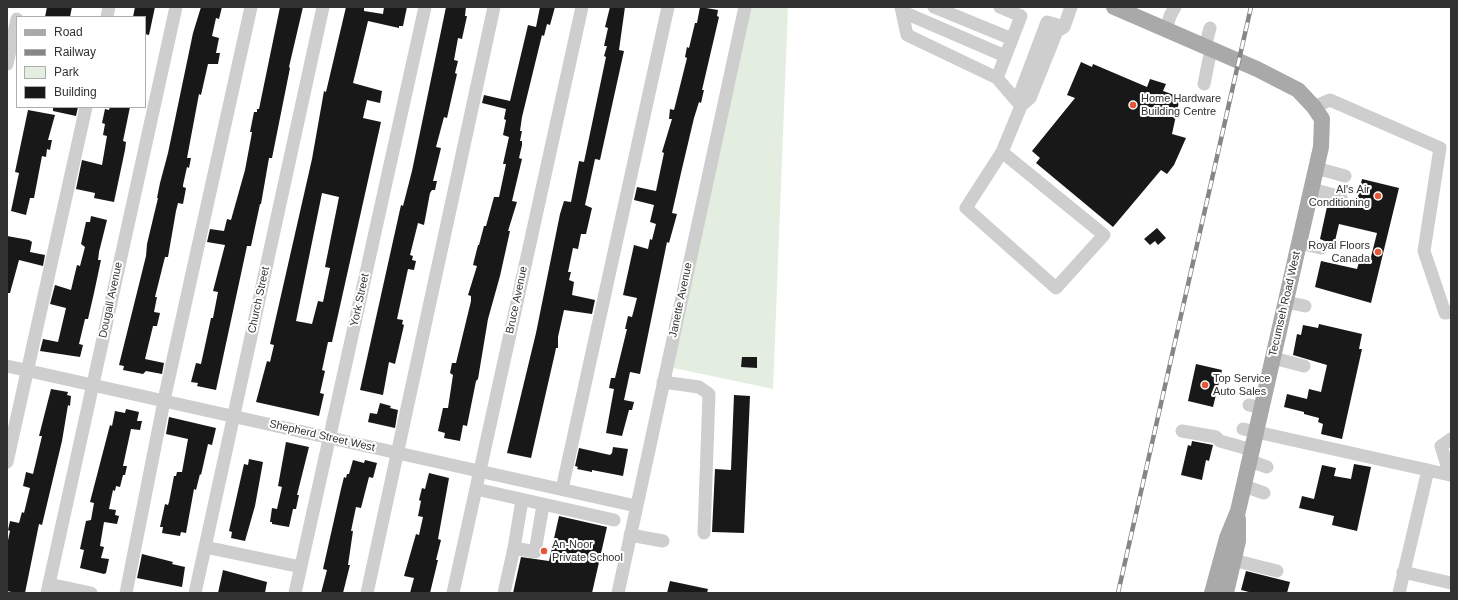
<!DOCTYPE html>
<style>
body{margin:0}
#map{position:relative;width:1458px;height:600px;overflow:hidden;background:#fff;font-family:Helvetica,sans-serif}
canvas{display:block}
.frame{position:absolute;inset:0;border:8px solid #313131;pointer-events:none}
.legend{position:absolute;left:16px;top:16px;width:130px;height:92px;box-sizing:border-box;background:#fff;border:1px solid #adadad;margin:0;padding:5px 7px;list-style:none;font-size:12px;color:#313131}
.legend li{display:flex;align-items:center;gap:8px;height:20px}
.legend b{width:20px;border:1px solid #adadad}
</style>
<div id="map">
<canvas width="1458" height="600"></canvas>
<div class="frame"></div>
<ul class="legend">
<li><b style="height:5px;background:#a9a9a9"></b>Road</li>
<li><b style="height:5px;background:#868686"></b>Railway</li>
<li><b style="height:11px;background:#e4eee0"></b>Park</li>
<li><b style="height:11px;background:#181818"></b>Building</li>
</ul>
</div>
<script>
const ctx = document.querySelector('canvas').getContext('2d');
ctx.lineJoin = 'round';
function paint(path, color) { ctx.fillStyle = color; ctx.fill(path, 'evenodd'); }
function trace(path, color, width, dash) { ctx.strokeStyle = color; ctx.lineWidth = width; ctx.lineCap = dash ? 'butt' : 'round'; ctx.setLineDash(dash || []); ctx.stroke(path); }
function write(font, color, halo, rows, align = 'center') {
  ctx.font = font + ' Helvetica,sans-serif'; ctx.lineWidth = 4; ctx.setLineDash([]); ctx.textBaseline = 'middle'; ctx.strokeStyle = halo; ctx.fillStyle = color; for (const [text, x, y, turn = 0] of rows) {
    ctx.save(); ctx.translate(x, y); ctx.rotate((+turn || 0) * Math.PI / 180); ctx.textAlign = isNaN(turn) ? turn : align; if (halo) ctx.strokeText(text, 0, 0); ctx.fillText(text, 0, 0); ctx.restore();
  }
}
const green = new Path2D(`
 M751,7H788L773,389L669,367Z`);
const building = new Path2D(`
 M47,7H72L70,17H45Z
 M135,7H155L149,35L145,34V17H133Z
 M201,7H222L219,19L216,18L212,36L219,38L216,53H220L218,64H208L201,95L199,94L187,158H191L189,168L187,167L183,185V187L186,188L183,204L178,203L176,211L168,257H165L155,297H157L154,312L160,313L157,326H153L145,359L164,363L162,374L146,371L143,374L123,370L124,366L119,365L146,256L147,244L158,198H157L160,183L168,153L193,33Z
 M280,7H303L289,67L290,68L272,158H269L261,204H260L251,246H247L216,390L197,386L198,383L191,382L196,363L201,364L211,318H213L218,292L213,291L225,245L207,242L210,229L224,231L227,219L231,220L245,170L251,138L252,132H250L254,112H257V109H259Z
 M346,7H364V11L383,14L384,7H407L403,26H399V28L368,21L353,83L382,91L380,103L367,100L363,118L381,122L332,342H328L322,370L325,371L320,393L324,394L319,416L256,402L267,361L270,362L274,345L270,344L272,335L312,159L324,91L326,92ZM322,193L339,197L325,267L330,268L323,302L318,301L312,324L296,321Z
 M446,7H466L465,16H467L462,39L458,38L454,60L458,61L455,73L457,74L447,118L444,117L436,147L441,148L433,181H437L435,190H432L430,193L424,225L418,223L410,255L413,256L412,260L416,261L414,270L408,269L397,319L403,320L402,324L404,325L395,364L389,362L383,395L360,390L401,205L403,206L412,171Z
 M540,7H555L550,25L547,24L544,36L542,35L522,117L520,131H522L520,141H522V145L519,158L522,159L512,201L517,202L508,231H510L500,276L488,319L478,379L476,381L467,426L463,425L460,441L444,438L445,433L438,431L443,408H448L453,375L450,373L452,363H456L471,301V296L468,295L477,266L473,265L478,245H479L484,226H486L494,197H499L506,164H503L509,137L503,135L506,120L504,119L506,109L482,103L484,95L510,101L528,25L536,27Z
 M610,7H625L619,50L624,51L600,160L595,159L585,205L592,208L586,234H581L578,249L573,248L568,272H571L569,280L574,282L572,295L595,300L592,314L564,310L558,337V348H556L555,353L531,458L507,453L536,333L560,214L564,201L571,202L579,161L584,162L606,57L604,56L607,46H604L608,28L605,27Z
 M700,7L718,10L717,16L719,17L702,90H704L701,103L699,102L694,118L681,173L672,213L677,214L669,243L667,242L640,374L630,372L624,400L634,402L632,410H629L622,436L606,433L614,389L609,388L611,378H615L627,329H625L628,316L632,317L637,298L623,295L634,245L648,249L650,239L652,240L656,224L650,222L654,205L634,200L637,187L656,191L664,153L662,152L672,119H669L670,109L674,110L687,58L685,57L687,47L689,48L695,23H697Z
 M1081,62L1092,67L1093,64L1147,87L1150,79L1166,84L1163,91L1180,97L1172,134L1186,138L1174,165L1167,174L1161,170L1113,227L1036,163L1040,158L1032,151L1075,98L1067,95Z
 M53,107H78L76,116L53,111Z
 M110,107H130L123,141L126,142L125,150L114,202L94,198L95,193L76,189L82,160L102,165L107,136L103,135L105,124L102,123L105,109L109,110Z
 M28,110L55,115L48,140H52L50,150L47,149L46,157L42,156L34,198H30L26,215L11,211L19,173L15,172Z
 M1362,179L1399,188L1371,303L1315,287L1321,261L1357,269L1360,259L1370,261L1377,233L1339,224L1334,245L1320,239L1328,202L1339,205L1346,203L1356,205Z
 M91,216L107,220L99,252L98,260H101L94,293L88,319H85L79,344L83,345L80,357L40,351L43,339L58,342L66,308L50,304L55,285L71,290L77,265L80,266L85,247L81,244L86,222H90Z
 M1157,228L1166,238L1158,245L1155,241L1150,245L1144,239Z
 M7,236L29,240L32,242L30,252L45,255L43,266L19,260L10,293H7Z
 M1319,324L1362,334L1359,349H1362L1342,439L1321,434L1323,424L1318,422L1319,418L1304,414V412L1284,407L1287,394L1307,399L1309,389L1321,392L1327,365L1293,355L1297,334L1301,335L1303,325L1318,328Z
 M742,357H757V368L741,367Z
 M1196,364L1222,370L1213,407L1188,401Z
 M51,389L68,392L67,395L71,396L70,406L68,405L62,441L42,525L39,524L25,593H16L7,591V545L10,531L8,530L10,521L19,523L22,512L24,513L30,488L23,486L25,477L26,472L33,474L42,436H39Z
 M734,395L750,396L744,533L712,532L715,469L731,470Z
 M380,403L391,406L390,408L398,410L395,428L368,422L370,413L377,414Z
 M126,409L139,412L137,421H142L140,430L131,429L123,466H127L125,475H123L120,487L116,486L115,491L113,490L109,509L116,510L115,515L119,516L117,524L104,522L100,546L104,547L101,558L109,559L106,573L104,574L80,568L84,550L80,549L86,521L91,520L94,503L90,502L110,425L112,426L115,411L125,413Z
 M169,417L216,428L212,445L208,444L201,475L200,474L196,490L194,489L186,533L181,532L180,536L162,533L163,527H160L165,504L168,505L169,502L174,476H176L177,472H182L188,439L166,434Z
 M1192,441L1213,445L1209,461L1206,460L1202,480L1181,475L1188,445L1191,446Z
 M286,442L309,447L297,495H299L296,509H293L289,527L272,524V522H270L272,508L277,509L282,487L278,486Z
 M613,447L628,449L623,476L592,470V472L577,469L578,467L575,466L579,448L610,455L612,453Z
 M249,459L263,462L255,506L245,541L231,538L232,532L229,531L244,464L248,465Z
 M353,460L364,463L365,460L377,463L373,478L369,477L361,508L356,507L351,531H353L348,565H350L343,593H321L327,570L323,569L341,489L344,477L346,478L347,474H349Z
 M1354,464L1371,467L1357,531L1332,525L1334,516L1299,508L1302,496L1314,499L1322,465L1336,468L1334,476L1351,479Z
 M429,473L449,478L438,539L441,540L436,560H438L430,593H410L414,578L404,576L416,534L419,535L423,517L418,516L421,501L419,500L422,488L425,489Z
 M559,516L607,527L592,593H513L521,557L549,561Z
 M142,554L173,562L172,564L185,567L182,587L137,578Z
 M223,570L267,582L265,593H218Z
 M1246,571L1290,582L1287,593H1253L1241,590Z
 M670,581L708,589L707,593H667Z`);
const minor = new Path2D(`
 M901,7L907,35L997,78L1021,106
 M934,7L1012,39
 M903,12L1005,56
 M107,17L109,7
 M1166,30L1170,16L1175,7
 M1205,47L1210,28
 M7,64L17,19
 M997,78L1021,16L1000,7
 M1204,84L1211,49
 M1021,106L1030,98L1057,31L1064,27L1071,7
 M1314,107L1330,100L1440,148L1424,251L1445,313L1451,312
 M1002,152L966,208L1056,288L1104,235L1002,152L1021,106V91L1047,22L1064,27
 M1316,168L1345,176
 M1312,189L1341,197
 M1299,243L1321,248
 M1286,302L1305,306
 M1273,358L1304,366
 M7,366L636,506
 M663,382L699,387L709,394L704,533
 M1249,405L1262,408
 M1243,429L1450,475L1441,446L1451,439
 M1182,431L1216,437L1220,441L1252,450
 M1250,461L1267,467
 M7,462L86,107
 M1244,486L1264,493
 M476,489L614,520
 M562,489L668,7
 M522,500L514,548L535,552L543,505
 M630,535L663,541
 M205,547L301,567
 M1233,560L1277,571
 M1403,572L1451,583
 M49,584L91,593
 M47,593L176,7
 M126,593L166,391L251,7
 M195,593L323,7
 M295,593L425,7
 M367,593L494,7
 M453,593L582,7
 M504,593L514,548
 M618,593L745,7
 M1399,593L1428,470`);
const major = new Path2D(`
 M1114,7L1257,69L1298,90L1314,107L1322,119L1321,147L1238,511L1227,538L1212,593
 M1226,593L1238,541V519`);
const rail = new Path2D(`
 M1118,593L1251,7`);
const markers = [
 [1133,105,4,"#e45837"],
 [1378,196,4,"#e45837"],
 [1378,252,4,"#e45837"],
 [1205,385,4,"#e45837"],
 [544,551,4,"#e45837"]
];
const poiNames = [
 ["Home Hardware",1141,99],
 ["Building Centre",1141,112],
 ["Al's Air",1370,190,"right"],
 ["Conditioning",1370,203,"right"],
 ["Royal Floors",1370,246,"right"],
 ["Canada",1370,259,"right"],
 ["Top Service",1213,379],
 ["Auto Sales",1213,392],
 ["An-Noor",552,545],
 ["Private School",552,558]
];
const streetNames = [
 ["Dougall Avenue",111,300,-78],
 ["Church Street",259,300,-78],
 ["York Street",360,300,-78],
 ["Bruce Avenue",517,300,-78],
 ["Janette Avenue",681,300,-78],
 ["Tecumseh Road West",1285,304,-77],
 ["Shepherd Street West",322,436,13]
];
paint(green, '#e4eee0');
paint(building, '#181818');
trace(minor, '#cecece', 13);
trace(major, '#a9a9a9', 16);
trace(rail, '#868686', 4.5);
trace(rail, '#fff', 3, [9]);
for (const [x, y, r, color] of markers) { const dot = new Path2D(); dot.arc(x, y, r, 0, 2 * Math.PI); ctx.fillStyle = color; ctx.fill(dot); trace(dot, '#fff', 1.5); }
write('11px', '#313131', '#fff', poiNames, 'left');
write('11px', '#313131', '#fff', streetNames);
</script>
